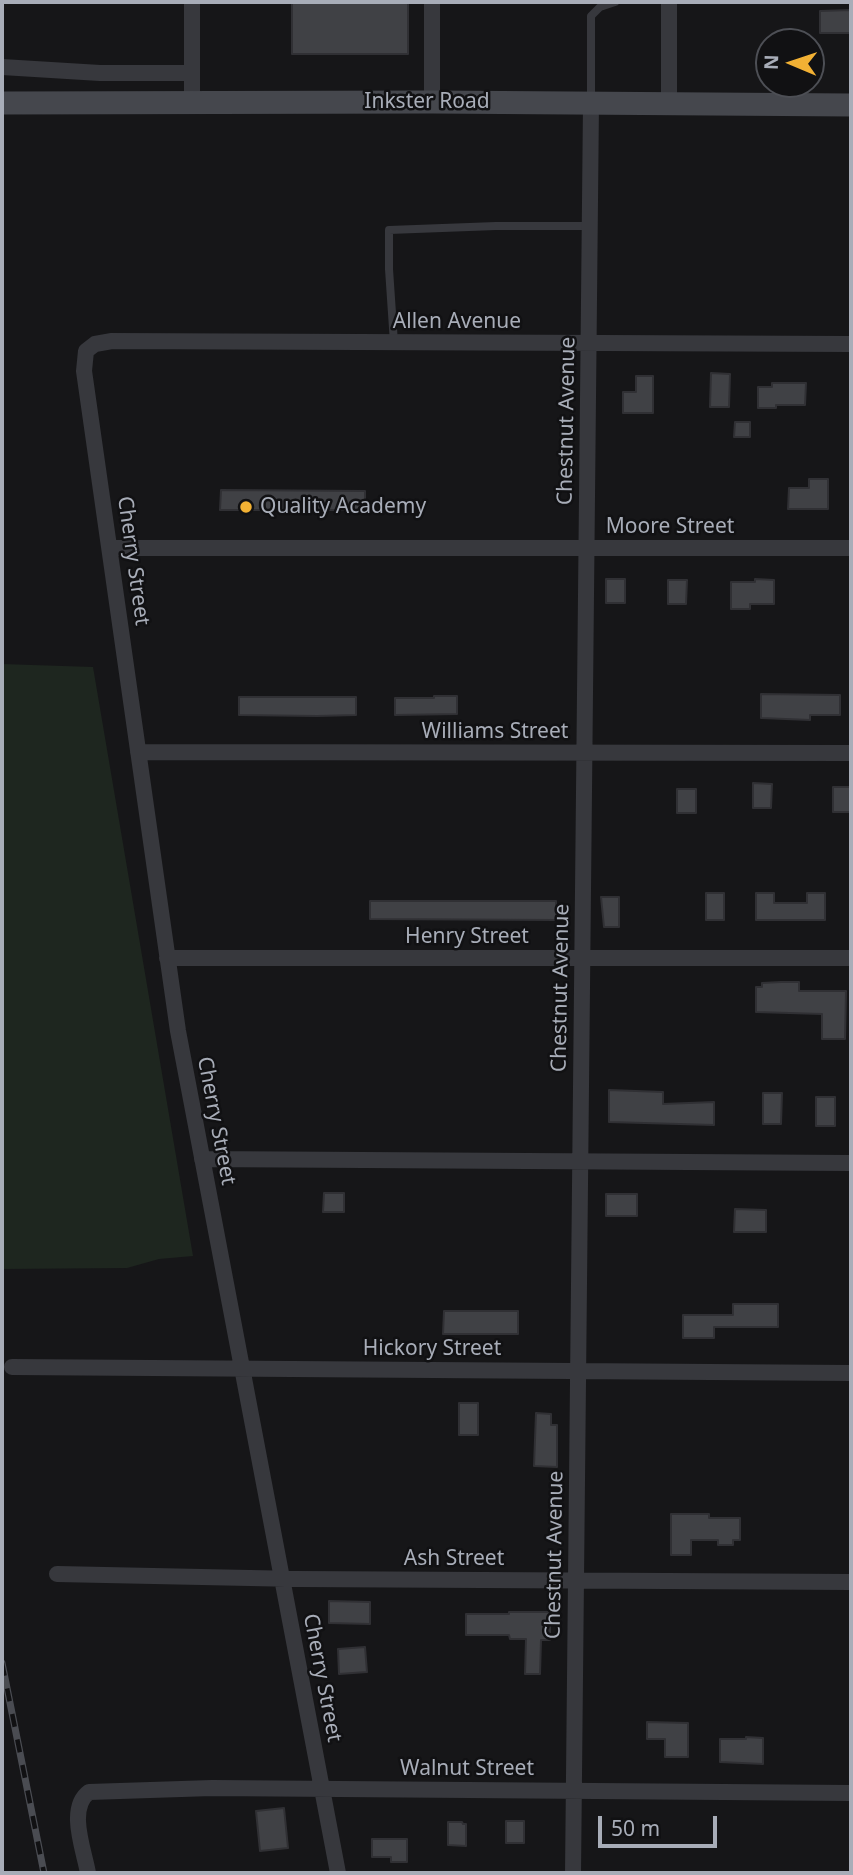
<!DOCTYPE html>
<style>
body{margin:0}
#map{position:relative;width:853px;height:1875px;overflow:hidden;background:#161618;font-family:"Noto Sans",sans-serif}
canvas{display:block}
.frame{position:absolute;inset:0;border:4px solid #a8adb8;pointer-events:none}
.north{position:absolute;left:755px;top:28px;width:70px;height:70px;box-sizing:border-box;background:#111113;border:2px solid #4d4f55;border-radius:50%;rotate:272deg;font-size:19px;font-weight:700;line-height:28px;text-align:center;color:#a8adb8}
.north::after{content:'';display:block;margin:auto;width:24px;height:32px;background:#f2b134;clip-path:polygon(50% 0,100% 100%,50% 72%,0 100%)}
.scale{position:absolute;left:598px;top:1816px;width:119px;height:32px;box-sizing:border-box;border:4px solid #a8adb8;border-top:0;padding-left:9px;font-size:21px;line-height:24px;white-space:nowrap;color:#a8adb8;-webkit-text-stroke:5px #111113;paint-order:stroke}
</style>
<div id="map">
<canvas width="853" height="1875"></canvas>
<div class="frame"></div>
<div class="north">N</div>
<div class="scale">50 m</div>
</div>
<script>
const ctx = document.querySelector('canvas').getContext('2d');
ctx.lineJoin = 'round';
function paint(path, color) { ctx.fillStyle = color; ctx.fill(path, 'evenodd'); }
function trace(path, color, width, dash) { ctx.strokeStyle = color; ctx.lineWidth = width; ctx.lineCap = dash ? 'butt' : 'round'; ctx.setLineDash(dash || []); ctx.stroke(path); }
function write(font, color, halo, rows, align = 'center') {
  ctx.font = font + ' "Noto Sans",sans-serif'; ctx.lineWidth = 5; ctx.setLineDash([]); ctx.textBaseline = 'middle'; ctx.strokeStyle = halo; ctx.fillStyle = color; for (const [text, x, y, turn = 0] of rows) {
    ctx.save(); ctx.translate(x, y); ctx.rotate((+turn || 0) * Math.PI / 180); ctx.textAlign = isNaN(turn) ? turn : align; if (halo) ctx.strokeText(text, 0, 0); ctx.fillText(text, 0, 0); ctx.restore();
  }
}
const green = new Path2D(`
 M2,664L93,667L193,1256L159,1259L127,1268L2,1269Z`);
const building = new Path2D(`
 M292,2H408V54H292Z
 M851,10V33H820V11Z
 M711,373L730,374L729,407H710Z
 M636,376H653V413H623V392H636Z
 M772,383H806L805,405H776V408H758V387H772Z
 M735,422H750V437H734Z
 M809,479H828V509H788L789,488H809Z
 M221,490L365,491V510H220Z
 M606,579H625V603H606Z
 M755,579L774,580V604H750V609H731V582H755Z
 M668,580H687L686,604H668Z
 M761,694L840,695V715H810V720L761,718Z
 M434,696H457V714L395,715V698H434Z
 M239,697H356V715L317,716L239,715Z
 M753,783L772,784L771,808H753Z
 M833,787H851V812H833Z
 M677,789H696V813H677Z
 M706,893H724V920H706Z
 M756,893H774V903H807V893H825V920H756Z
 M601,897H619V927H604Z
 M370,901H556V920L370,919Z
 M781,982H799V991H846L845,1039H822V1014L756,1012V987H762V983Z
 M609,1090L663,1092V1104L714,1102V1125L609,1122Z
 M763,1093H782L781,1124H763Z
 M816,1097H835V1126H816Z
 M324,1193H344V1212H323Z
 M606,1194H637V1216H606Z
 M735,1209L766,1210V1232H734Z
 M733,1304H778V1327H714V1338H683V1315H733Z
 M444,1311H518V1334H443Z
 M459,1403H478V1435H459Z
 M536,1413L551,1414V1425H557V1467L534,1466Z
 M671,1514H709V1518H740V1540H733V1545H718V1540H691V1555H671Z
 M329,1601L370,1602V1624L329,1623Z
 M509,1612H550V1640H541L540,1674H525L526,1639H510L509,1635H466V1614H509Z
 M365,1647L367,1672L339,1674L338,1649Z
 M647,1722L688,1723V1757H665V1739H647Z
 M746,1737L763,1738V1764L720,1762V1739H746Z
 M284,1808L288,1848L260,1851L256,1811Z
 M506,1821H524V1843H506Z
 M448,1822H462L463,1824H466V1846L448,1845Z
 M372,1839H407V1862H391V1857H372Z`);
const lane = new Path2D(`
 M591,100V16L600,7L615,2
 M394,343L389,269V230L496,226H590`);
const street = new Path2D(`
 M2,67L100,73H192
 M192,102V2
 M432,102V2
 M669,103V2
 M110,548H851
 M138,752L851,753
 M167,958H851
 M202,1159L851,1163
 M12,1367L851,1373
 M57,1574L298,1579L851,1582
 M88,1873C84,1850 67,1808 89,1792L212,1788L851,1793
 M338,1873L178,1031L84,371L86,351L95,344L112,341L851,344
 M573,1873L591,103`);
const secondary = new Path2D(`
 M2,103L432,102L851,105`);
const rail = new Path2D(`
 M2,1663L44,1873`);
const markers = [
 [246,507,7,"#f2b134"]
];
const streetNames = [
 ["Inkster Road",427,102],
 ["Allen Avenue",457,322],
 ["Chestnut Avenue",567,421,-89],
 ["Moore Street",670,527],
 ["Cherry Street",133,561,82],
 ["Williams Street",495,732],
 ["Henry Street",467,937],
 ["Chestnut Avenue",561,988,-89],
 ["Cherry Street",216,1121,79],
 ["Hickory Street",432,1349],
 ["Chestnut Avenue",555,1555,-89],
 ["Ash Street",454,1559],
 ["Cherry Street",322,1678,79],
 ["Walnut Street",467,1769]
];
const poiNames = [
 ["Quality Academy",260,507]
];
paint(green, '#1e261f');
paint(building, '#404145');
trace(building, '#303034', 2);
trace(lane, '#37383d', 8);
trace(street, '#37383d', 16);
trace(secondary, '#45474d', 23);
trace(rail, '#4a4c52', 7);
trace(rail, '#111113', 4.5, [13]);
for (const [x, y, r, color] of markers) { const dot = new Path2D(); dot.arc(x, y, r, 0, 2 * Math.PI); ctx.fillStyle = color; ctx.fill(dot); trace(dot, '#111113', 2.5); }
write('21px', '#a8adb8', '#111113', streetNames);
write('21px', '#a8adb8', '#111113', poiNames, 'left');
</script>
